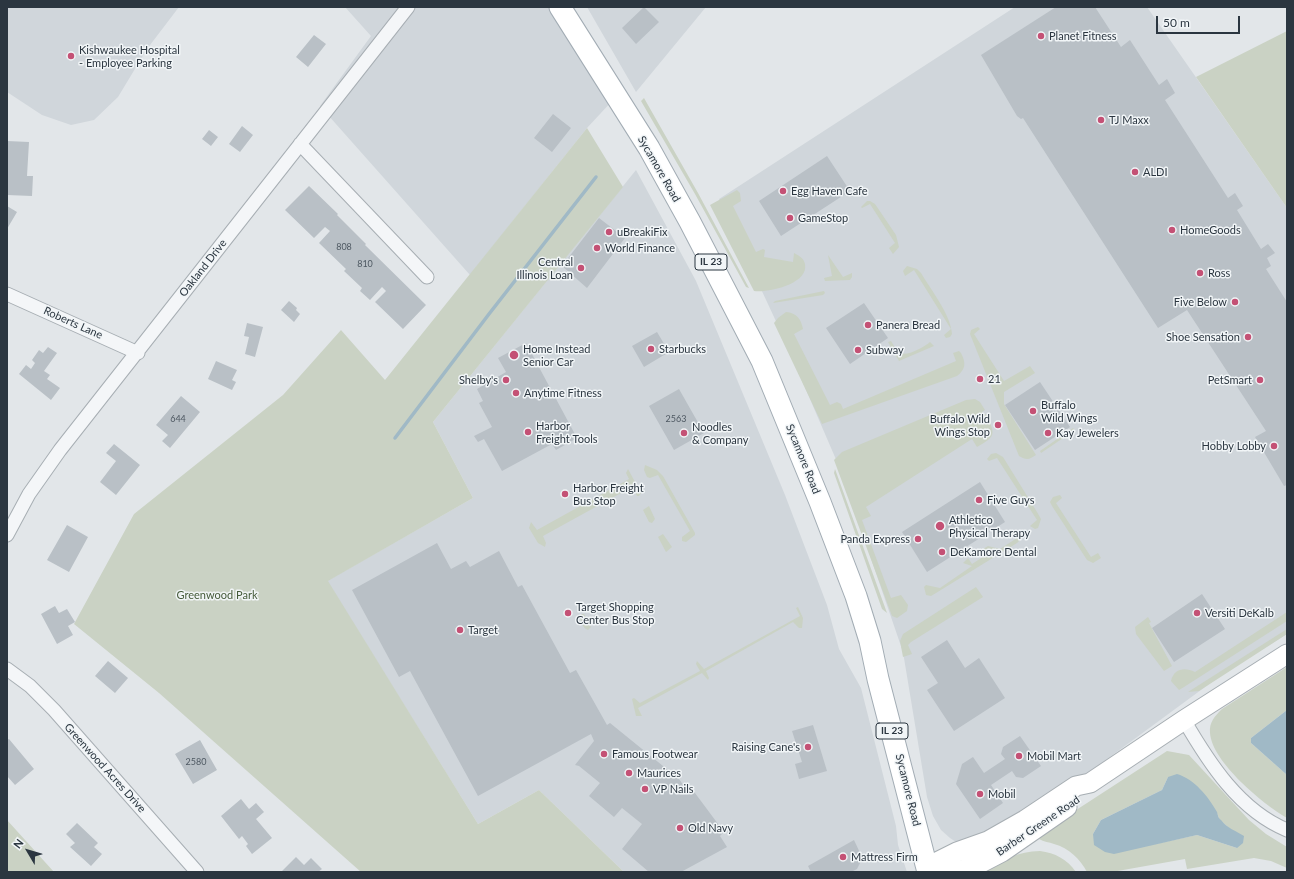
<!DOCTYPE html>
<style>
body{margin:0}
#map{position:relative;width:1294px;height:879px;overflow:hidden;background:#e2e6e9;font-family:Lato,sans-serif}
canvas{display:block}
.frame{position:absolute;inset:0;border:8px solid #2b3640;pointer-events:none}
.north{position:absolute;left:8px;top:831px;width:40px;height:40px;-webkit-text-stroke:3px #f1f5f7;paint-order:stroke;rotate:308deg;font-size:11px;font-weight:700;line-height:16px;text-align:center;color:#2b3640}
.north::after{content:'';display:block;margin:auto;width:14px;height:18px;background:#2b3640;clip-path:polygon(50% 0,100% 100%,50% 72%,0 100%)}
.scale{position:absolute;left:1156px;top:16px;width:84px;height:18px;box-sizing:border-box;border:2px solid #2b3640;border-top:0;padding-left:5px;font-size:12px;line-height:14px;white-space:nowrap;color:#2b3640;-webkit-text-stroke:3px #f1f5f7;paint-order:stroke}
</style>
<div id="map">
<canvas width="1294" height="879"></canvas>
<div class="frame"></div>
<div class="north">N</div>
<div class="scale">50 m</div>
</div>
<script>
const ctx = document.querySelector('canvas').getContext('2d');
ctx.lineJoin = 'round';
function paint(path, color) { ctx.fillStyle = color; ctx.fill(path, 'evenodd'); }
function trace(path, color, width, dash) { ctx.strokeStyle = color; ctx.lineWidth = width; ctx.lineCap = dash ? 'butt' : 'round'; ctx.setLineDash(dash || []); ctx.stroke(path); }
function write(font, color, halo, rows, align = 'center') {
  ctx.font = font + ' Lato,sans-serif'; ctx.lineWidth = 3; ctx.setLineDash([]); ctx.textBaseline = 'middle'; ctx.strokeStyle = halo; ctx.fillStyle = color; for (const [text, x, y, turn = 0] of rows) {
    ctx.save(); ctx.translate(x, y); ctx.rotate((+turn || 0) * Math.PI / 180); ctx.textAlign = isNaN(turn) ? turn : align; if (halo) ctx.strokeText(text, 0, 0); ctx.fillText(text, 0, 0); ctx.restore();
  }
}
const built = new Path2D(`
 M7,7H179L147,49L118,97L94,120L71,125L42,115L7,92Z
 M345,7H550L613,100L587,128L470,275L320,106L371,36Z
 M587,7H706L636,92Z
 M1015,7H1147L1287,208V634L1220,676L1099,765L978,841L964,842H956L950,838L941,830L933,816L927,797L903,652L841,471L781,332L719,199Z
 M636,170L696,281L785,495L827,605L839,649L861,688L896,826L898,845L907,872H624L539,790L478,824L327,581L473,498L433,422Z`);
const green = new Path2D(`
 M1287,31V208L1196,77Z
 M644,98L698,193L749,288L746,287L695,194L641,101Z
 M587,128L623,187L433,422L473,498L328,581L478,824L539,790L624,872H361L159,693L74,624L134,514L283,395L341,330L385,380Z
 M737,190L740,193L741,201L733,206L756,252L763,249L765,250L764,257L793,262L794,253C800,256 804,259 805,264C809,284 768,293 754,291L710,205Z
 M867,201H870L875,204L896,235L899,247L893,254L889,248L895,243L870,204L862,208L861,207Z
 M828,255L843,277L852,273V277L850,280L825,281L824,278L832,276Z
 M907,266L917,269L921,273C931,290 951,315 952,334L950,337L946,338L944,335L951,329L914,270L905,276L903,271Z
 M824,291L825,293L823,295L773,303L775,301Z
 M786,312C797,313 801,319 803,329L794,334L830,405L837,402L841,404L843,409L956,361L953,353L959,351L961,353C966,363 966,369 957,376L822,424L774,323L778,318Z
 M978,327L980,329L974,334L1004,381L1030,366L1035,373L1004,392V404L1036,455C1030,459 1027,461 1019,456L970,334L971,330Z
 M891,341C893,344 895,349 898,352C906,358 924,347 930,342L934,346L899,361L888,342Z
 M975,399L980,402L985,410L982,412L984,415L986,414C995,434 997,436 977,447L972,439L866,507L871,516L862,520L891,598L901,595L908,605L907,611L897,618L892,616L834,460L842,452L966,400Z
 M1073,428L1075,430L1041,453L1040,451Z
 M996,453L1003,457L1037,512L1041,519L1038,528L1035,529L1030,526L1037,520L997,458L989,461L987,459L991,454Z
 M645,465L657,470L663,476L695,533V535L686,542L682,541V537L690,531L658,475L650,478L647,477L644,470Z
 M628,469L641,493L639,496H637L632,487L543,536L546,543L545,547L538,543L529,528L531,522L537,530L629,479L626,473Z
 M835,469L887,613L882,609L834,473Z
 M1060,495L1062,498L1056,503L1091,557L1098,553L1101,558L1093,563L1087,560L1052,506L1050,502L1053,497Z
 M649,506L655,519L652,523L649,522L643,510Z
 M1014,530L1020,533V540L1017,543L936,593L931,596L926,595L924,587L926,585L940,588L972,566L963,563L968,558L972,564L986,555L983,549L988,546L1000,549L1017,538L1007,534Z
 M663,534L672,547L666,552L658,537Z
 M976,587L983,597L911,642L908,645L912,654L903,657L900,641L903,634Z
 M798,607L803,618L802,628H799L793,622L706,671L709,678L708,680L702,673L638,708L642,716H636L632,699L634,698L640,703L700,671L696,664L697,661L704,669L800,616L796,608Z
 M1287,612V621L1184,687L1179,690L1171,681C1174,668 1185,667 1195,672Z
 M582,614H584L591,627L588,630C582,628 581,621 580,616Z
 M1148,617L1151,622L1149,623L1172,666L1164,671L1136,634L1135,627Z
 M1287,629V634L1199,691L1188,692Z
 M1287,667V710L1251,738V743L1287,775V818C1263,804 1212,762 1210,733C1209,722 1215,716 1222,709Z
 M1167,751L1189,755L1249,820L1266,834L1287,847V868L1271,861L1254,858L1187,869L1185,859L1112,872H1087C1080,859 1069,848 1054,844C1049,842 1044,842 1039,839L1067,816ZM1168,777L1217,813L1219,819L1229,828L1237,848L1197,835L1132,849L1093,834L1101,820L1162,790Z
 M7,820L54,872H7Z
 M1040,851C1055,853 1067,859 1076,872H986C1003,858 1018,852 1040,851Z`);
const water = new Path2D(`
 M1287,710V775L1251,743V738Z
 M1177,774C1194,779 1208,796 1217,812C1218,815 1218,818 1221,820C1227,828 1236,831 1244,836L1243,843L1237,848L1197,835L1114,854L1105,852L1094,845L1093,834L1101,820L1162,790L1168,777Z`);
const stream = new Path2D(`
 M395,438L489,314L596,177`);
const building = new Path2D(`
 M644,7L659,22L636,44L622,28Z
 M1056,7H1095L1121,47L1130,40L1159,85L1167,79L1175,93L1165,100L1228,198L1235,193L1243,206L1237,210L1261,249L1268,244L1275,253L1267,258L1271,266L1266,269L1287,302V485L1284,486L1255,437L1266,431L1187,310L1158,328L1023,118L1021,119L1017,116L981,55Z
 M314,35L326,44L308,67L296,57Z
 M553,114L571,128L552,152L534,138Z
 M242,126L253,135L240,152L229,144Z
 M209,130L218,137L211,146L202,139Z
 M7,141L29,142L27,176H33L32,196L7,195Z
 M827,156L850,191L781,236L759,201Z
 M309,186L338,214L337,215L366,244L365,245L426,305L403,329L375,302L386,291L382,287L370,300L360,291L362,288L344,271L346,269L319,243L330,231L325,227L314,238L285,210Z
 M7,206L17,212L7,229Z
 M599,218L625,238L587,288L562,266Z
 M289,301L297,308L296,310L300,314L294,322L281,310Z
 M864,303L888,338L850,364L826,328Z
 M247,323L263,327L255,357L245,354L249,337L244,336Z
 M657,332L669,352L644,367L632,346Z
 M526,343L577,438L556,450L552,444L502,471L484,439L478,442L474,436L492,427L479,403L483,401L477,389L506,372L498,358Z
 M48,347L57,353L44,371L50,375L47,379L60,388L51,400L19,374L26,365L31,369L35,363L32,360L39,350L43,353Z
 M216,361L237,370L232,380L236,382L232,390L208,379Z
 M1040,382L1070,427L1035,450L1005,405Z
 M679,389L704,433L674,450L649,406Z
 M181,396L200,412L170,448L162,441L168,435L156,425Z
 M114,444L140,465L116,495L100,482L116,461L106,453Z
 M980,482L1005,522L927,572L902,532Z
 M67,525L88,537L69,572L47,560Z
 M437,543L451,569L466,561L470,567L499,551L518,587L522,585L570,673L576,670L607,725L610,723L679,779L688,792L692,789L724,832L720,836L727,847L681,872H649L622,849L642,824L622,808L614,817L589,796L600,783L579,766L575,765L594,741L591,734L478,796L410,671L399,677L352,590Z
 M1202,594L1225,629L1174,662L1152,628Z
 M55,606L59,613L67,609L75,622L68,626L73,635L57,644L41,614Z
 M947,640L965,668L979,658L1005,698L954,731L927,690L938,683L921,657Z
 M108,661L128,678L115,693L95,676Z
 M813,725L827,771L799,779L795,764L802,762L792,731Z
 M1020,736L1041,766L1023,778L1016,777L1012,771L991,785L1003,803L980,819L956,784L962,764L973,757L984,773L1005,759L1001,754L1003,747Z
 M9,739L34,769L15,785L7,776V740Z
 M200,740L217,770L193,784L175,754Z
 M241,799L249,809L256,803L264,812L256,819L272,838L252,854L246,846L248,844L242,836L239,839L221,816Z
 M77,823L98,843L94,847L102,854L91,866L70,847L75,843L66,834Z
 M854,840L861,855V861L857,869L851,872H811L808,866Z
 M296,857L304,865L311,858L322,869L318,872H281Z`);
const street = new Path2D(`
 M300,144L427,277
 M7,294L138,353
 M7,535L29,494L60,450L408,7
 M7,669L30,686L54,710L197,872
 M1184,720C1209,763 1239,810 1287,830`);
const secondary = new Path2D(`
 M927,867L957,852L988,841L1025,820L1076,786L1090,783L1184,720L1287,654
 M927,867L961,871L977,865L1002,852L1067,807`);
const primary = new Path2D(`
 M560,7L649,148L690,222L762,361L820,502L856,596L870,641L878,679L928,872`);
const markers = [
 [1041,36,4,"#c45175"],
 [71,56,4,"#c45175"],
 [1101,120,4,"#c45175"],
 [1135,172,4,"#c45175"],
 [783,191,4,"#c45175"],
 [790,218,4,"#c45175"],
 [1172,230,4,"#c45175"],
 [609,232,4,"#c45175"],
 [597,248,4,"#c45175"],
 [581,268,4,"#c45175"],
 [1200,273,4,"#c45175"],
 [1235,302,4,"#c45175"],
 [868,325,4,"#c45175"],
 [1248,337,4,"#c45175"],
 [651,349,4,"#c45175"],
 [858,350,4,"#c45175"],
 [514,355,5,"#c45175"],
 [980,379,4,"#c45175"],
 [506,380,4,"#c45175"],
 [1260,380,4,"#c45175"],
 [516,393,4,"#c45175"],
 [1033,411,4,"#c45175"],
 [998,425,4,"#c45175"],
 [528,432,4,"#c45175"],
 [684,433,4,"#c45175"],
 [1048,433,4,"#c45175"],
 [1274,446,4,"#c45175"],
 [565,494,4,"#c45175"],
 [979,500,4,"#c45175"],
 [940,526,5,"#c45175"],
 [918,539,4,"#c45175"],
 [942,552,4,"#c45175"],
 [568,613,4,"#c45175"],
 [1197,613,4,"#c45175"],
 [460,630,4,"#c45175"],
 [808,747,4,"#c45175"],
 [604,754,4,"#c45175"],
 [1019,756,4,"#c45175"],
 [629,773,4,"#c45175"],
 [645,789,4,"#c45175"],
 [980,794,4,"#c45175"],
 [680,828,4,"#c45175"],
 [843,857,4,"#c45175"]
];
const numberNames = [
 ["808",344,247],
 ["810",365,264],
 ["644",178,419],
 ["2563",676,419],
 ["2580",196,762]
];
const shields = [
 [711,262,32],
 [892,731,32]
];
const shieldNames = [
 ["IL 23",711,262],
 ["IL 23",892,731]
];
const poiNames = [
 ["Planet Fitness",1049,36],
 ["Kishwaukee Hospital",79,50],
 ["- Employee Parking",79,63],
 ["TJ Maxx",1109,120],
 ["ALDI",1143,172],
 ["Egg Haven Cafe",791,191],
 ["GameStop",798,218],
 ["HomeGoods",1180,230],
 ["uBreakiFix",617,232],
 ["World Finance",605,248],
 ["Central",573,262,"right"],
 ["Illinois Loan",573,275,"right"],
 ["Ross",1208,273],
 ["Five Below",1227,302,"right"],
 ["Panera Bread",876,325],
 ["Shoe Sensation",1240,337,"right"],
 ["Home Instead",523,349],
 ["Senior Car",523,362],
 ["Starbucks",659,349],
 ["Subway",866,350],
 ["21",988,379],
 ["Shelby's",498,380,"right"],
 ["PetSmart",1252,380,"right"],
 ["Anytime Fitness",524,393],
 ["Buffalo",1041,405],
 ["Wild Wings",1041,418],
 ["Buffalo Wild",990,419,"right"],
 ["Wings Stop",990,432,"right"],
 ["Harbor",536,426],
 ["Freight Tools",536,439],
 ["Noodles",692,427],
 ["& Company",692,440],
 ["Kay Jewelers",1056,433],
 ["Hobby Lobby",1266,446,"right"],
 ["Harbor Freight",573,488],
 ["Bus Stop",573,501],
 ["Five Guys",987,500],
 ["Athletico",949,520],
 ["Physical Therapy",949,533],
 ["Panda Express",910,539,"right"],
 ["DeKamore Dental",950,552],
 ["Target Shopping",576,607],
 ["Center Bus Stop",576,620],
 ["Versiti DeKalb",1205,613],
 ["Target",468,630],
 ["Raising Cane's",800,747,"right"],
 ["Famous Footwear",612,754],
 ["Mobil Mart",1027,756],
 ["Maurices",637,773],
 ["VP Nails",653,789],
 ["Mobil",988,794],
 ["Old Navy",688,828],
 ["Mattress Firm",851,857]
];
const streetNames = [
 ["Sycamore Road",659,169,60],
 ["Oakland Drive",203,268,-52],
 ["Roberts Lane",73,323,24],
 ["Sycamore Road",803,459,68],
 ["Greenwood Acres Drive",105,768,48],
 ["Sycamore Road",908,790,76],
 ["Barber Greene Road",1038,826,-34]
];
const parkNames = [
 ["Greenwood Park",217,595]
];
paint(built, '#d0d6db');
paint(green, '#cad2c4');
paint(water, '#a0b9c6');
trace(stream, '#a0b9c6', 3.5);
paint(building, '#b9c0c6');
trace(street, '#a7aeb3', 15);
trace(secondary, '#a7aeb3', 21);
trace(primary, '#a2acb4', 23);
trace(street, '#f4f6f8', 13);
trace(secondary, '#fff', 19);
trace(primary, '#fff', 21);
for (const [x, y, r, color] of markers) { const dot = new Path2D(); dot.arc(x, y, r, 0, 2 * Math.PI); ctx.fillStyle = color; ctx.fill(dot); trace(dot, '#f1f5f7', 1.5); }
write('9px', '#4e5862', null, numberNames);
for (const [x, y, w] of shields) { const box = new Path2D(); box.roundRect(x - w / 2, y - 8, w, 16, 3); ctx.fillStyle = '#f1f5f7'; ctx.fill(box); trace(box, '#2b3640', 1); }
write('bold 10px', '#2b3640', null, shieldNames);
write('11px', '#2b3640', '#f1f5f7', poiNames, 'left');
write('11px', '#2b3640', '#f1f5f7', streetNames);
write('11px', '#455b3a', '#f1f5f7', parkNames);
</script>
